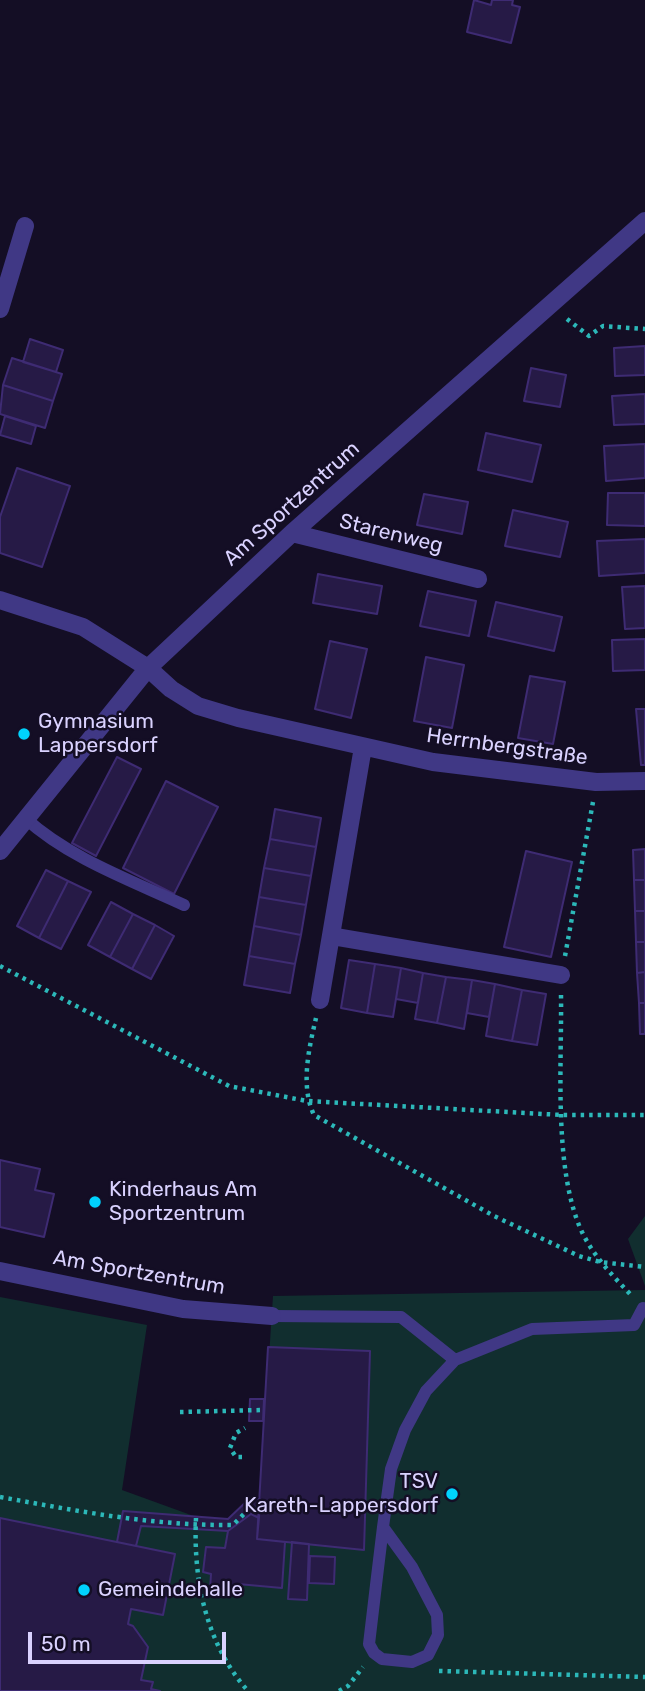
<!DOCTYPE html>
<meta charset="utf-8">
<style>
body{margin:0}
#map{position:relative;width:645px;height:1691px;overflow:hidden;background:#140e25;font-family:Rubik,sans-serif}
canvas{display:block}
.scale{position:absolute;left:28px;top:1632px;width:198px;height:32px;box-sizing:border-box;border:4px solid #dad2ff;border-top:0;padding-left:9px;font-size:21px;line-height:24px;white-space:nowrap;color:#dad2ff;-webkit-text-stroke:5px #140e25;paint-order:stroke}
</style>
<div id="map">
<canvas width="645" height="1691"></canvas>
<div class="scale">50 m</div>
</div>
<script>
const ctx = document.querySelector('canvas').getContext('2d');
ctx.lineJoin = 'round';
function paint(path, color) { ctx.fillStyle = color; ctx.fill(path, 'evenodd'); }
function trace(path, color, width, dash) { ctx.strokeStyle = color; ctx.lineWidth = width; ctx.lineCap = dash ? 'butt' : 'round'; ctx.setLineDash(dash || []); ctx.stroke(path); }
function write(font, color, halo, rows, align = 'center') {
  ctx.font = font + ' Rubik,sans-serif'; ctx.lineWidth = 5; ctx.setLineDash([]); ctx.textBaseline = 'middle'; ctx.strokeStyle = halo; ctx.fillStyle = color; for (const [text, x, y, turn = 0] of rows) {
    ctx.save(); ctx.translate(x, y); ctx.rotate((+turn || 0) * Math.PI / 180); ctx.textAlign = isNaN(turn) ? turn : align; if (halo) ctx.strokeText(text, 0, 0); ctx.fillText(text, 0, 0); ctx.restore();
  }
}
const green = new Path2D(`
 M645,1216V1286L628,1239Z
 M645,1290V1691H0V1297L147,1325L122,1490L257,1539L273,1296Z`);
const building = new Path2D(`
 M474,0L491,5L492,0H513L512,5L520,7L511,43L467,32Z
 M30,339L63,350L56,372L23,362Z
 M645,346V375L615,376L614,348Z
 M12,358L62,374L53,401L3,385Z
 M531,368L566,375L560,407L524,401Z
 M3,385L53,401L45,428L0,414Z
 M645,394V424L614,425L612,396Z
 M5,416L36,426L31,444L0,435Z
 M486,433L541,445L532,482L478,470Z
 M645,444V478L606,481L604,446Z
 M17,468L70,486L42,567L0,553V517Z
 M608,493H645V526L607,525Z
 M424,494L468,502L462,534L417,525Z
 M513,510L568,522L560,557L505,546Z
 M645,539V573L599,576L597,541Z
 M318,574L382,586L377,614L313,603Z
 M645,586V628L625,629L622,587Z
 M428,591L476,601L469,636L420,626Z
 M496,602L562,617L554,651L488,636Z
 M645,639V670L613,671L612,640Z
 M330,641L367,649L351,718L315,709Z
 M426,657L464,665L452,728L414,721Z
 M530,676L565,682L553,744L518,738Z
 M636,709H645V765H641Z
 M117,757L141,769L96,856L72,843Z
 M166,781L218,807L174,894L123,868Z
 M275,809L321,818L316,847L270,839Z
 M270,839L316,847L311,876L264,868Z
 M645,849V880H634L633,850Z
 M526,851L572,862L551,957L504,947Z
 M264,868L311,876L306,905L259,897Z
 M46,870L68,881L39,938L17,926Z
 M634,880H645V911H635Z
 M68,881L91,892L61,949L39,938Z
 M259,897L306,905L301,935L254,926Z
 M111,902L133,914L110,957L88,945Z
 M635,911H645V942H636Z
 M133,914L155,925L132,969L110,957Z
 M155,925L174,936L151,979L132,969Z
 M254,926L301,935L295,964L249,956Z
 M636,942H645V972L637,973Z
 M249,956L295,964L290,993L244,985Z
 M349,960L375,964L367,1013L341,1008Z
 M375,964L401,968L393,1017L367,1013Z
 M401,968L423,973L418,1003L396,999Z
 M645,972V1003H639L637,973Z
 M423,973L446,977L437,1023L415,1019Z
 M446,977L472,980L464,1029L437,1023Z
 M472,980L495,984L489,1017L467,1013Z
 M495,984L522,990L512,1041L486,1036Z
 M522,990L546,994L537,1045L512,1041Z
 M639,1003H645V1034H640Z
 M0,1160L40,1169L35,1190L54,1194L44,1237L0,1227Z
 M268,1347L370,1351L364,1550L257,1539Z
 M250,1399H264L263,1421H249Z
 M249,1499H260L259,1518L251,1514L228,1531L141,1526L136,1546L117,1542L123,1511L228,1519Z
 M251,1514L259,1518L257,1539L285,1542L282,1588L238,1584V1590L210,1589L211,1574L203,1572L206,1547L225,1548L228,1531Z
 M0,1518L175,1554L163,1615L131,1609L128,1624L133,1626L148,1647L141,1680L153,1682L151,1689L160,1691H0Z
 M292,1542L309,1544L307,1600L288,1599Z
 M310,1556L335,1557L334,1584L309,1583Z`);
const path = new Path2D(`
 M567,319L589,336L603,326L645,329
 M565,956L593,802
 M0,966L229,1086L307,1101L562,1115H645
 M561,995C562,1064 553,1170 582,1232C594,1257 613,1276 632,1296
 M316,1018C309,1048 300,1086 314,1115L494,1216L579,1256L600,1262L645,1267
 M180,1412L263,1410
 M242,1457H236L230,1448L236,1433L245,1428
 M0,1497C78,1511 153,1526 233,1525L249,1509H259
 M196,1518C193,1580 206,1644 248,1691
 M439,1671L645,1677
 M339,1691L348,1686L363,1667`);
const service = new Path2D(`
 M25,818C69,858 130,880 184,905
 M272,1316L401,1317L455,1360L532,1329L634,1325L643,1308
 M383,1527L412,1567L437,1615L438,1635L428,1655L412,1662L382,1659L374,1653L369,1644L376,1585L383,1527L391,1469L405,1430L426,1391L455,1360`);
const minor = new Path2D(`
 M0,309L25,226
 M292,533L478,579
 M0,600L83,627L148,668L171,689L198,706L238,718L433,762L596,782L645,781
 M0,851L148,668L292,533L645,221
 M331,936L561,975
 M320,1000L363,747
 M0,1271L183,1309L272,1316`);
const markers = [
 [24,734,7,"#00d2fd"],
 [95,1202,7,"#00d2fd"],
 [452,1494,7,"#00d2fd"],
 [84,1590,7,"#00d2fd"]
];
const streetNames = [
 ["Am Sportzentrum",292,504,-42],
 ["Starenweg",391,534,14],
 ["Herrnbergstraße",507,747,8],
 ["Am Sportzentrum",139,1273,10]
];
const poiNames = [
 ["Gymnasium",38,722],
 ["Lappersdorf",38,746],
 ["Kinderhaus Am",109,1190],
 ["Sportzentrum",109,1214],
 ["TSV",438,1482,"right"],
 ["Kareth-Lappersdorf",438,1506,"right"],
 ["Gemeindehalle",98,1590]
];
paint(green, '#112e2f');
paint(building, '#261a46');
trace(building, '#3e2b73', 2);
trace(path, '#2cb8b9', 4.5, [3.5, 5]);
trace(service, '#403885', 12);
trace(minor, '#403885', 18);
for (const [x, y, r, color] of markers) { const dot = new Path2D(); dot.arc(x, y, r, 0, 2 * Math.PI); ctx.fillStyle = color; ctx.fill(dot); trace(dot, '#140e25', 2.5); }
write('21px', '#dad2ff', '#140e25', streetNames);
write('21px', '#dad2ff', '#140e25', poiNames, 'left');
</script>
